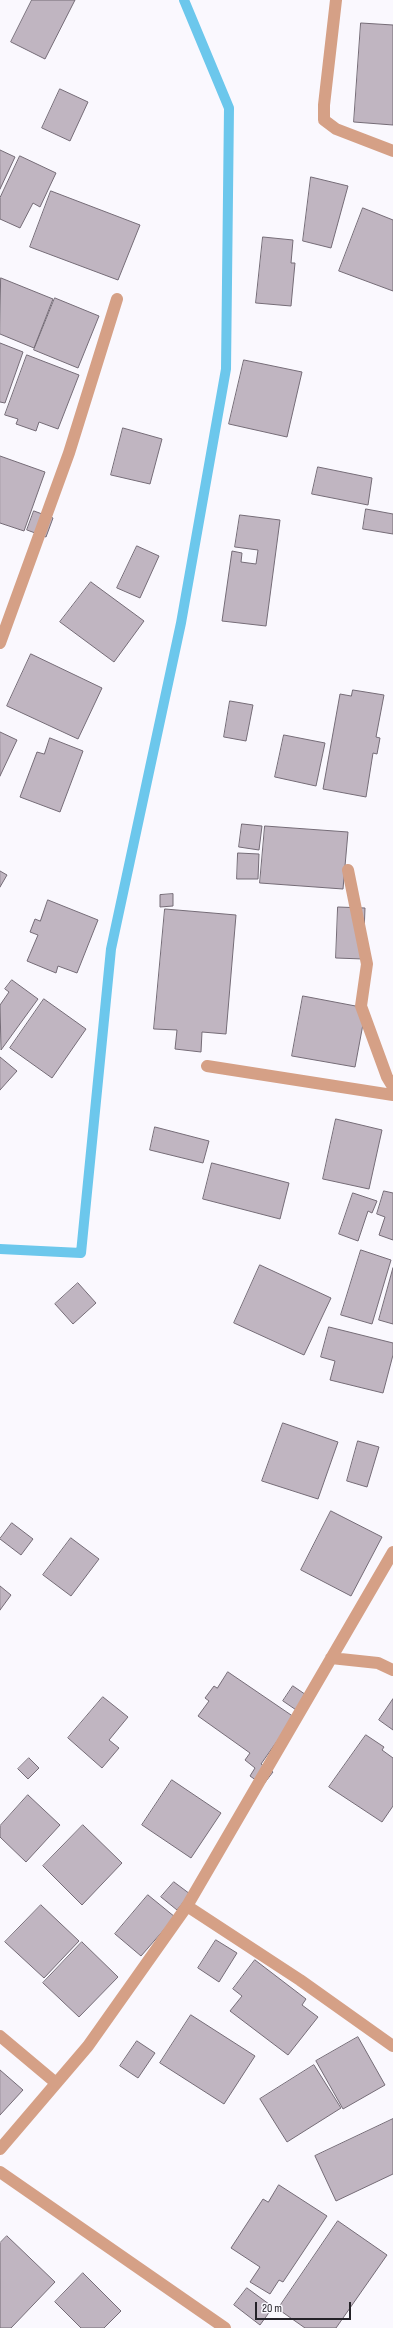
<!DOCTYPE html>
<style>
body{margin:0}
#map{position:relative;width:393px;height:2328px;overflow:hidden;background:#faf8fe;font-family:"Sofia Sans Condensed",sans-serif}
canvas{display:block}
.scale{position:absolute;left:255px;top:2302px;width:96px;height:18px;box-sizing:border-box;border:2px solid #242228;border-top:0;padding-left:5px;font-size:12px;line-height:14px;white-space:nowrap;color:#242228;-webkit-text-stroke:3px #faf8fe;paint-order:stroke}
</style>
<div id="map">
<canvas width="393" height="2328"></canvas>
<div class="scale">20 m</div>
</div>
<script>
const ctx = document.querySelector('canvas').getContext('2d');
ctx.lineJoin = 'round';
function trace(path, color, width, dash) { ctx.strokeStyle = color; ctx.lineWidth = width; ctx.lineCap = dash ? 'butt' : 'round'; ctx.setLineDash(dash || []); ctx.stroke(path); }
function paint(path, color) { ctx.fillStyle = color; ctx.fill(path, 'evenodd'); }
const stream = new Path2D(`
 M0,1249L81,1253L111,949L181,623L226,369L229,108L184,0`);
const building = new Path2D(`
 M32,0H75L45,59L11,42Z
 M361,23L393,25V125L354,122Z
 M60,89L88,102L70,141L42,128Z
 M0,150L15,157L0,189Z
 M20,156L56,173L40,207L33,203L20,228L0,219V198Z
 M311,177L348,186L331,248L303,241Z
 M51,191L140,225L118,280L30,247Z
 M363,208L393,220V291L339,271Z
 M263,237L293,240L291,263H295L291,306L256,303Z
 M1,278L53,299L34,348L0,334Z
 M55,298L99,316L78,368L34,350Z
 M0,343L23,352L5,403L0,402Z
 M27,355L79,375L58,429L39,422L36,431L16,424L18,419L5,415Z
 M244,360L302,372L287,437L229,424Z
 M123,428L162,439L150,484L111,475Z
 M0,456L45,472L24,531L0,523Z
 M318,467L372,478L368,505L312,494Z
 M366,509L393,514V534L363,529Z
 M34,511L53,518L46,537L27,530Z
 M240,515L280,520L266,626L222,621L232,551L242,553L241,562L256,564L258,550L235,547Z
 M137,546L159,556L140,598L117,588Z
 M91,582L144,621L114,662L60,622Z
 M31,654L102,688L78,739L7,706Z
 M353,690L384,695L376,737L380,738L377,754L373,753L366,797L323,789L340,694L351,696Z
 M230,701L253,705L246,741L224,737Z
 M0,732L17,740L0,776Z
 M284,735L325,743L316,786L275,777Z
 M50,738L83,751L60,812L20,797L37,752L44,754Z
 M242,824L262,826L259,850L239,847Z
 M265,826L348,832L343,889L260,883Z
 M238,853L259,854L258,879H237Z
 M0,871L7,875L0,887Z
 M173,894V906L160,907V895Z
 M48,900L98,920L77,973L58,966L56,973L27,961L38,935L30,932L35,919L40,921Z
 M338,907L365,908L363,959L336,958Z
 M165,909L236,915L226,1034L202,1032L201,1052L175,1049L177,1030L154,1029Z
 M12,980L38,999L1,1050L0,1005L9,992L5,989Z
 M303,996L366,1008L355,1067L292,1056Z
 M44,999L86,1029L52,1078L10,1048Z
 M0,1057L17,1071L0,1090Z
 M336,1119L382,1130L369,1189L323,1179Z
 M155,1127L209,1141L203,1163L150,1150Z
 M212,1163L289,1183L280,1219L203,1199Z
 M384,1191L393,1193V1240L379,1235L385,1217L377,1214Z
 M353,1193L377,1201L372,1213L368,1211L358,1241L339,1234Z
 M361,1250L391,1260L372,1324L341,1315Z
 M260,1265L331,1298L304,1355L234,1323Z
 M393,1268V1324L379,1320Z
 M78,1283L96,1303L73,1324L55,1304Z
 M329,1327L393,1343V1355L383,1393L330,1380L335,1361L321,1357Z
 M283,1423L338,1442L318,1499L262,1481Z
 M358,1441L379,1447L367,1487L347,1481Z
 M331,1511L382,1537L351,1596L301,1570Z
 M12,1523L33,1539L21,1555L0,1539Z
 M71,1538L99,1559L71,1596L43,1575Z
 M0,1586L11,1595L0,1610Z
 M228,1672L294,1717L261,1764L273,1772L263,1785L250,1776L255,1768L245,1760L250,1753L198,1716L209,1701L205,1698L214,1686L217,1688Z
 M293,1686L312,1699L302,1714L283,1701Z
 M103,1697L128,1717L109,1740L119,1748L102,1768L68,1738Z
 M393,1699V1730L379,1720Z
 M366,1735L384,1747L382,1750L393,1758V1806L382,1822L329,1787Z
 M29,1758L39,1768L28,1779L18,1769Z
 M172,1780L221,1813L191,1858L142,1825Z
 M28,1795L60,1825L26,1862L0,1837V1826Z
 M83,1825L122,1863L82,1905L43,1866Z
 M174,1882L190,1894L177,1910L161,1897Z
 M148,1895L175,1917L141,1956L115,1934Z
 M41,1905L79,1941L44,1978L5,1942Z
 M216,1940L237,1953L219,1982L198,1968Z
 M82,1942L118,1977L79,2017L43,1983Z
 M255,1960L306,1999L302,2005L318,2017L288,2055L230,2011L242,1996L233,1989Z
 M191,2015L255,2056L224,2104L160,2063Z
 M358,2037L385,2085L343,2109L316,2061Z
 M137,2041L155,2053L138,2078L120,2066Z
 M314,2065L341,2108L287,2142L260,2099Z
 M0,2070L23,2090L0,2115Z
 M393,2119V2174L336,2201L315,2156Z
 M279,2185L327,2216L283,2282L279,2280L270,2294L250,2282L260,2267L231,2248L263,2199L268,2202Z
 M338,2221L387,2255L336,2328H305L278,2309Z
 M7,2236L55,2282L11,2328H0V2243Z
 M83,2273L121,2311L104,2328H81L55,2302Z
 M247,2288L273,2307L260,2325L234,2305Z`);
const minor = new Path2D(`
 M336,0L324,105V120L336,129L393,151
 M0,643L69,453L117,299
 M348,870L367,964L361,1006L387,1077L393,1087
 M207,1066L393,1095
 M331,1658L378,1663L393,1670
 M187,1906L300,1980L393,2046
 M0,2036L56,2083
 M0,2149L88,2046L187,1906L393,1552
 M0,2172L225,2328`);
trace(stream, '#6cc7ec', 10);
paint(building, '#c0b5c1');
trace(building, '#756c77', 1);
trace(minor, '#d5a086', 12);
</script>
